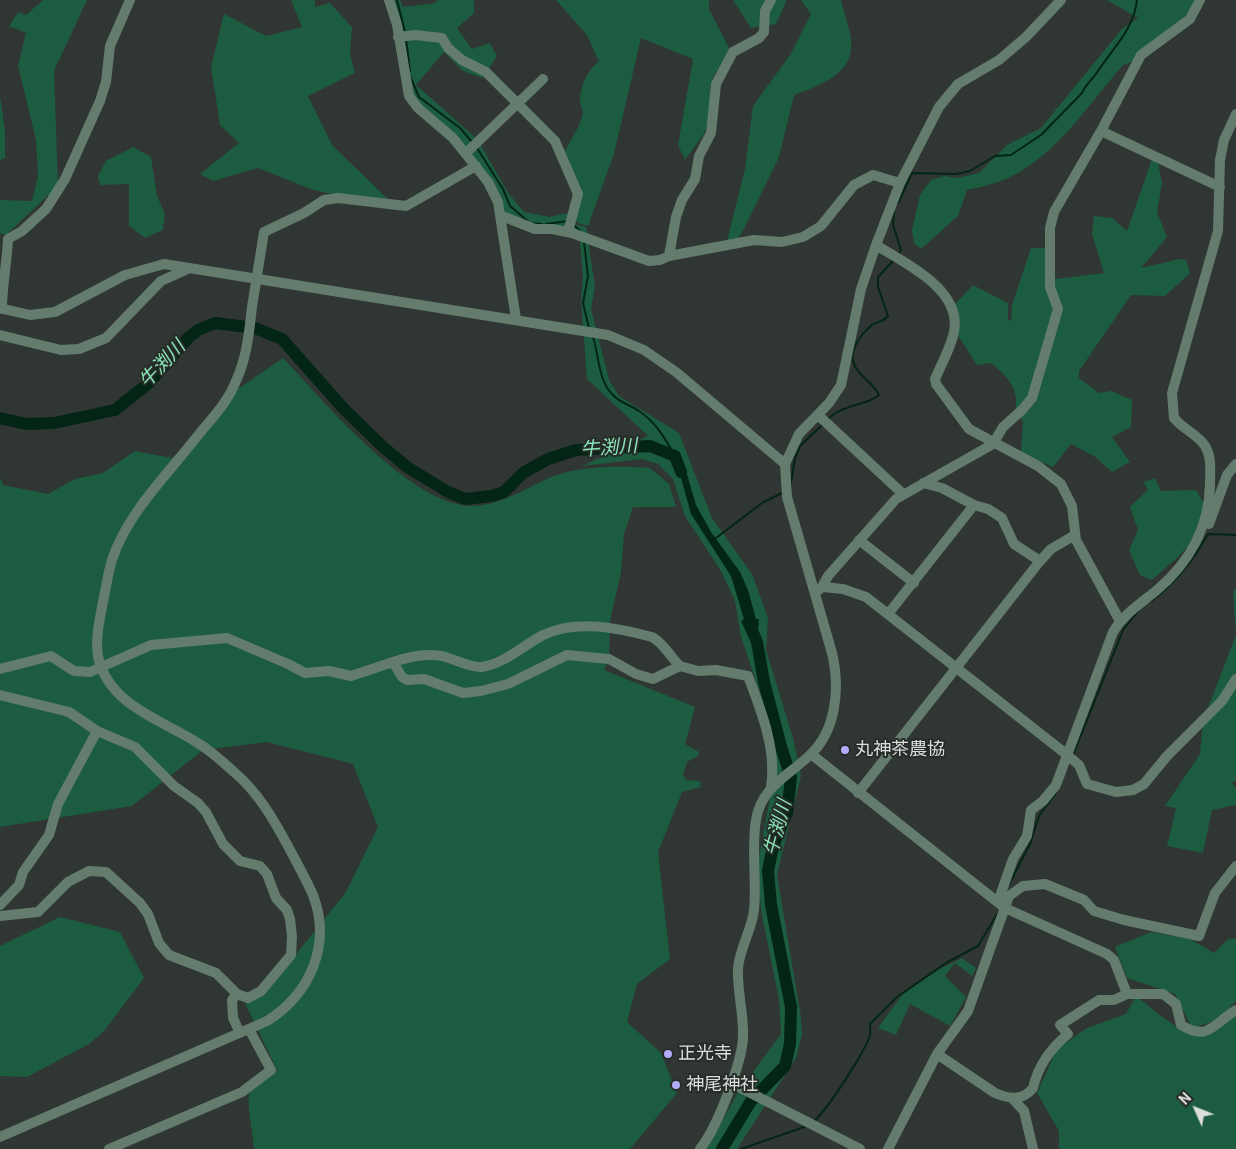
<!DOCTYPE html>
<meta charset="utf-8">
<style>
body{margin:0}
#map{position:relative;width:1236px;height:1149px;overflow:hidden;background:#303633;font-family:Roboto,sans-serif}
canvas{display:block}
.north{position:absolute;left:1171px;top:1084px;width:50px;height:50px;-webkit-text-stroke:4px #272c29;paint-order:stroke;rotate:314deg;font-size:14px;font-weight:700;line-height:20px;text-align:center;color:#dbdedc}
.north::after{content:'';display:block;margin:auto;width:18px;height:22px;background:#dbdedc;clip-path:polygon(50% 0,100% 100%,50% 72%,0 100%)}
</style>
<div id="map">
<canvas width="1236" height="1149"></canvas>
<div class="north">N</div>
</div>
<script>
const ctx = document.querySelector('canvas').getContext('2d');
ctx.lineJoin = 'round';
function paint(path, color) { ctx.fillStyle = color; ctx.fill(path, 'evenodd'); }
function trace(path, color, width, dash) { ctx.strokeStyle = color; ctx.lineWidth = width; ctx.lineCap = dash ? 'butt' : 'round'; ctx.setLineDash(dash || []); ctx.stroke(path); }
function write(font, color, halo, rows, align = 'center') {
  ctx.font = font + ' Roboto,"Noto Sans JP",sans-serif'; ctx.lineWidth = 4; ctx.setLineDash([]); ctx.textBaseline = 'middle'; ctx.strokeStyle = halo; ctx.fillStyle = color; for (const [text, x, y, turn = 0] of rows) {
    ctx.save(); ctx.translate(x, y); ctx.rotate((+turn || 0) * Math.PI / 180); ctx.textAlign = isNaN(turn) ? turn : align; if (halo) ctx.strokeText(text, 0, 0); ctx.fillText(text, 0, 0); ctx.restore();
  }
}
const green = new Path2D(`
 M43,0H87L54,71L58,186L6,235L0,233V200L32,201L38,176L36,140L18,65L26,33L9,26L18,12L26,15Z
 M291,0H315V7L330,3L352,27L350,54L355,73L308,96L332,145L394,205L374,203L313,190L258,168L213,181L200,174L239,143L220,125L211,67L224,14L266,36L302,27Z
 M395,0H400L403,7L436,3L437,0H474V13L457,28L472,49L490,43L497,56L483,78L463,71L444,52L416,85L477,139L509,194L524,212L550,217L567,213L577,225L586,227L595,287L591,309L609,380L619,396L679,433L712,518L752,574L768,618L766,650L793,738L801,776L777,875L801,1017L802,1035L796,1058L737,1149H707L737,1094L781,1034L779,999L762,916L757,867L775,772L760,693L741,637L735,601L721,571L685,516L673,479L658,464L642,459L582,466L648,436L587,379L581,300L583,278L580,240L535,227L506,215L502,203L411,95Z
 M556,0H709V9L730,50L713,77L710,89L712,112L704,134L685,160L678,145L693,59L641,38L614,154L588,226L578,223L570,215L576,194L560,163C565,147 580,128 582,116C584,111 580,105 580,100C580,88 588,68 599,62L587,35Z
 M733,0H787L776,24L751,28Z
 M801,0H841C844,13 850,28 851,41C855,74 818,86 794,95L779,157L744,229L737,240L727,241L745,169L753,106L790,55L811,14Z
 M1107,0H1200L1190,19L1134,61L1123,65C1089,104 1056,156 1008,178C995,184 981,187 967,190L958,216L921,249L914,243L912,230L920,195L931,180L944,176L957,178L979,173L1007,145L1041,128L1122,29L1138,18Z
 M0,96L5,131V158L0,160Z
 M133,147L151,157L157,196L165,214L163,230L145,238L129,226V184L100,185L98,176L106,161Z
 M1152,159L1158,163L1162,183L1157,212L1167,237L1141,268L1180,259L1186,260L1190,273L1165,296L1131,295L1079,371V378L1099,393L1111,391L1132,400L1131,427L1112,437L1130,462L1112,472L1094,456L1071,444L1053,467L1021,453L1023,421L1015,413C1020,389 1008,377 991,363L977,365L957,334L954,305L973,285L1008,303V320L1011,321L1012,305L1031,248H1045L1050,272L1056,279L1104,273L1092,234L1094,216L1112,218L1127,231Z
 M283,358C323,400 412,508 474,506C483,506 496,502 504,499C524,492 542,479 563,473C590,466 622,466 650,468L669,484L676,507H633L624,534L621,572L610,621L609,659L604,670L695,707L685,744L699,752L698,756L687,762L683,775L686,780L700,781L701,787L682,792L658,852L670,959L637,984L627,1022L661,1053L677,1093L630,1149H254C253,1133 247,1107 249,1093L277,1070L245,1003L265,993L346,892L378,827L353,764L267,742L203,750L132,806L0,827V477L3,485L48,494L75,479L103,473L135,451L172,458L216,417L229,395Z
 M1155,478L1161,491L1196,490L1205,505L1195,538L1178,557L1152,580L1140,575L1129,550L1138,530L1130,507L1148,490L1143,482Z
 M1236,588V780L1232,783L1236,788V805L1212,810L1203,853L1167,846L1176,808L1165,806L1200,754L1203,721L1236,635L1233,592Z
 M60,917L120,932L144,978L104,1031L89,1044L27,1077L0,1076V946Z
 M1151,932L1190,939L1214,953L1228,939H1236V1001L1218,1020L1192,1028L1175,994L1127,978L1115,947Z
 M962,958L976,968L972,976L955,963L945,976L966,997L950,1026L910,1004L896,1035L878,1028L903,994L938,970Z
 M1136,996C1152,1008 1189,1043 1210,1034C1219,1031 1228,1021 1236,1016V1149H1059V1131L1037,1093L1057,1049L1087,1028L1126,1014Z`);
const water = new Path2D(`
 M675,456L686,471L696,505L711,532L740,572L748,590L756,619H759L757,642L749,638L741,621L744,619L731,576L691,514Z`);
const stream = new Path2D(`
 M397,0L405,32
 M406,39L410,71
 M410,76L419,97L460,128L472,142
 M477,148L503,189L510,206L530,223L542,224
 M898,203L912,173L956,174L970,171L995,156L1011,155L1041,135L1082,93C1086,84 1093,79 1098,71C1113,48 1134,29 1137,0
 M894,212L893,225L901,250L898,255
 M546,224L568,221
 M574,225L581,232
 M584,242L588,276L583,303L589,328
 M593,337C599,355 598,381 613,395C620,403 631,405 639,411C656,422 666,440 675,456
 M827,420C844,403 867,406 879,395C874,384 862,378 856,368C846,353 860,335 872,325C878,321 883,322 888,316L878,287V277L893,261
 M790,489L795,458L800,446L822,425
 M716,538L762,503L784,492
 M1151,601C1176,583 1193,561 1208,534L1236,535
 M1073,755L1123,630L1139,610
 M1008,886L1030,844L1039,816L1056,793
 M813,1122C826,1112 866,1050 870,1035C871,1032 870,1027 870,1024L897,997L946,963L978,946L999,911
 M741,1149L807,1126`);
const river = new Path2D(`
 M0,418L26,424L54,423L115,410L149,383L189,337L198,330L215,323L255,328L282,339L343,408L382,446L407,467L448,492L465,499L492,496L504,492L523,473L548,459L576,450L650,446L675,456L681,472
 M722,1149L751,1101L785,1066L790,1044L791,1007L771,905L768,871L773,846L787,813L791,777L782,750L764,682L757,642L751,628`);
const minor = new Path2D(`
 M389,0L397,25L409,96L418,108L453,138L488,182L498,202L516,319
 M398,37L415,35L442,38L448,48L462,60L486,72L555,141L578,194L568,232
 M1101,131L1220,187
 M466,153L543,79
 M502,216L535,229H552L572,233L649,261L660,260L669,256L754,240L782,242L803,237L821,226L854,185L873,175L900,183
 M876,245C906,264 966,291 953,336C949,351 941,365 935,379L936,384L969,429L1038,466L1061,484L1072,506L1076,540L1120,621
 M669,256L676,217L682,200L695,179L699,156L711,133L716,84L733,52L759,38L764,32L765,11L771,0
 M0,308L30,315L55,312L125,275L164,264L608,335L644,350L676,372L785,464
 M2,309C2,285 7,263 8,239L22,231L46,209L65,179L100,101L106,82L110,46L130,0
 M0,335L61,350L79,349L106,338L161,281L190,268
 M818,415L903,494
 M923,483L942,488L974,505L988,509L1002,518L1014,544L1040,561
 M1209,524L1227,475L1236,464
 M859,540L914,583
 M822,587L843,589L866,597L1066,754L1079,765L1087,784L1116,792L1133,790L1144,784L1167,756L1222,701L1236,679
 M815,593L822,587L828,576L896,499L993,444L1003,427L1022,410L1032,398L1058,309L1050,287V228L1054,212L1101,131L1141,55L1190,19L1200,0
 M888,614L974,505
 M393,662C409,657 424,653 442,656C455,659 469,668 482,667C504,664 524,645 543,635C577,619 618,628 652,637C664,643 670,657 680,666
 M0,669L51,656L74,671L90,672L151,645L227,638L288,664L305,673L329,671L351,676L393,662L402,677L407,680L424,679L463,693L481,691L508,684L567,655L609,659L636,674L653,679L680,666L698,671L716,670L748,676C761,710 777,750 771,786
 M0,695L69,712L97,731L135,747L174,786L198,803L206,812L223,844L240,861L260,866L267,874L276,898L287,910L290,919L292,936L291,955L261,991L248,998L237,994L216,973L169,955L159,943L148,914L140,903L106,872L89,871L68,882L38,912L0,916
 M811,754L1005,908L1107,954L1114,960L1127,994
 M858,793L1040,561L1051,549L1075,535
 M998,902L1013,859L1027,836L1031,810L1043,801L1056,785L1113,632C1124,614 1140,604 1157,590C1189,563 1209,527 1210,484C1210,472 1212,457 1205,446C1198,435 1183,429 1174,418L1172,393L1218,231L1220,160L1224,140L1236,114
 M0,905L19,885L23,872L49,835L58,804L97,731
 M237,994L232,1000L233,1018L240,1033
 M937,1054L995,1093C1009,1099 1023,1101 1033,1088C1038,1066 1051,1048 1068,1034L1060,1025L1099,1000H1114L1127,994H1163L1176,1004L1181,1025C1209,1042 1214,1023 1236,1010
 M731,1083L860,1149
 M1012,1098L1024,1111L1033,1149
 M0,1137L267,1021C310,994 332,945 313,895C306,879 297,863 289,848C274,820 258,792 234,772C223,762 212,752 201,745C167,722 117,709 101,667C93,647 99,623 103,602C106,588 108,573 112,560C127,514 166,476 195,439C210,420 227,404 236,381C247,357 249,333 252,307C256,282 260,257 264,232L304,213L324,200L338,198L406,206L476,166
 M109,1149L242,1092L271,1070L249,1029
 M700,1149C717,1128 742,1063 743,1037C744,1014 737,991 738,969C739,949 752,930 754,910C757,881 751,849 756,820C761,787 788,776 810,755C837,730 840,687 832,653L787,497L785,464L799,434L829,403L841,385L861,289L876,245L900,183L939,107L958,84L999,60L1026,37L1061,0
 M888,1149L937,1054L968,1011L1009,896L1023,886L1045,884L1084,900L1094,911L1124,920L1199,936L1215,893L1236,866`);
const markers = [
 [845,750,5,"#b2adf9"],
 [668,1054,5,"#b2adf9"],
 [676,1085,5,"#b2adf9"]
];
const poiNames = [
 ["丸神茶農協",855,750],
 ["正光寺",678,1054],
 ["神尾神社",686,1085]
];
const waterNames = [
 ["牛渕川",163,365,-47],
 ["牛渕川",609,449,-4],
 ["牛渕川",779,828,-75]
];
paint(green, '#1c5c40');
paint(water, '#032516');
trace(stream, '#032516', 2);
trace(river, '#032516', 12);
trace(minor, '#637c6e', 10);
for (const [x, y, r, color] of markers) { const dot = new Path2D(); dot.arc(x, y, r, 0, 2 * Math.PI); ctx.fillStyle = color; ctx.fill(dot); trace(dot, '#272c29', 2); }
write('18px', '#dbdedc', '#272c29', poiNames, 'left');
write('italic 19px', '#8ae5b6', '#272c29', waterNames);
</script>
